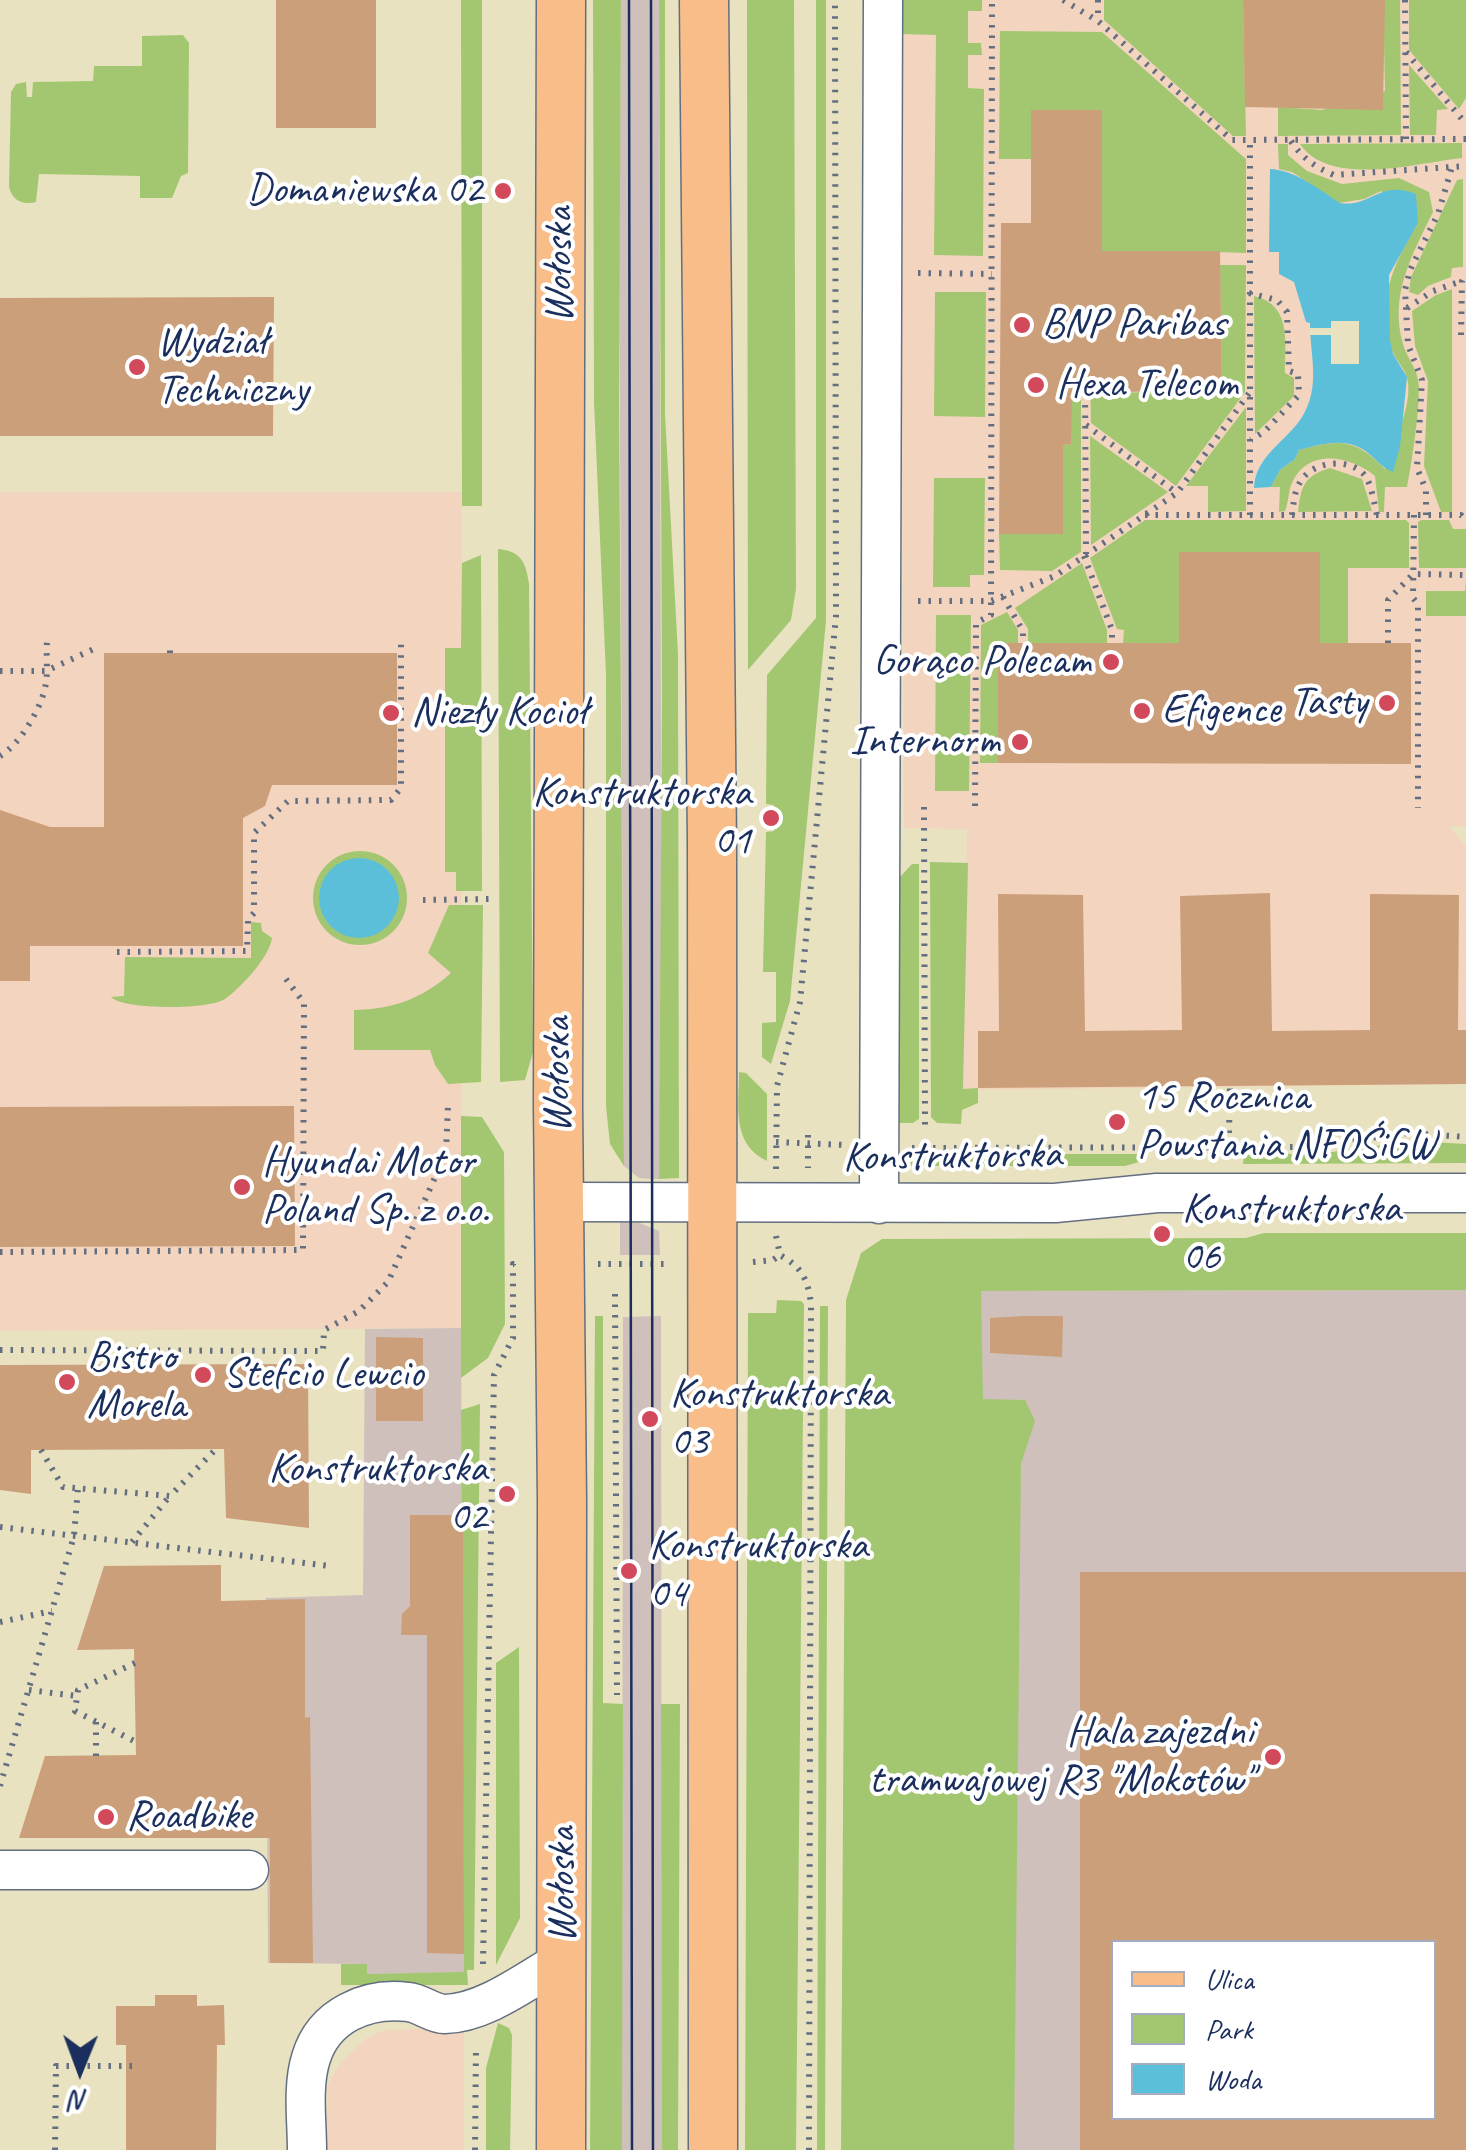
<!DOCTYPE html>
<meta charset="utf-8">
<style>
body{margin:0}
#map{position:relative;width:1466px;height:2150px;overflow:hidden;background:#e8e2c0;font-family:Caveat,sans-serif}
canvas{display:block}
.legend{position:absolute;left:1111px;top:1940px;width:325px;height:180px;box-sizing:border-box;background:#fff;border:2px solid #a4acbf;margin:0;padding:12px 18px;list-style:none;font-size:30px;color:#1b2f5e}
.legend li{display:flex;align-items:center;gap:20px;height:50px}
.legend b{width:50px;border:2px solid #a4acbf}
.north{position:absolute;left:30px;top:2020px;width:100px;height:100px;-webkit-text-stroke:8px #fff;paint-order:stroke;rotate:181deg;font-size:28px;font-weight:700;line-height:40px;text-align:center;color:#1b2f5e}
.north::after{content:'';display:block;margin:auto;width:35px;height:45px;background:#1b2f5e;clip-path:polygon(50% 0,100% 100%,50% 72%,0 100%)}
</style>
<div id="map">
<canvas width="1466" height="2150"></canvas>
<ul class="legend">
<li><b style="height:12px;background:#f8bd88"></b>Ulica</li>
<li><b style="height:28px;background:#a3c771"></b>Park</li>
<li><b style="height:28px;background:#5cbfda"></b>Woda</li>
</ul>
<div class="north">N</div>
</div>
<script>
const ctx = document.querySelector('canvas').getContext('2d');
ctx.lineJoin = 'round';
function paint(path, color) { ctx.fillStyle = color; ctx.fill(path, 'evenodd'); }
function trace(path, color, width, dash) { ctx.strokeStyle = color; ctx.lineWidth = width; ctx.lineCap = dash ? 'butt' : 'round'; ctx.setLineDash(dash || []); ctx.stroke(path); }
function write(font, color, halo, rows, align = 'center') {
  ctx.font = font + ' Caveat,sans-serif'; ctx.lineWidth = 8; ctx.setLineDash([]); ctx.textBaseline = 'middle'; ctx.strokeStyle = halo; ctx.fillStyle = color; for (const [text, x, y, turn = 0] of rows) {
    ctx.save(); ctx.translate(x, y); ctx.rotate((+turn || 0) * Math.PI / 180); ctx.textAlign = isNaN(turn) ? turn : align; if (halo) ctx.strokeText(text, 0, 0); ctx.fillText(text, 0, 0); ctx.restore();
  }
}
const built = new Path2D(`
 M900,0H1466V827L1449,826L1466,847V1084L963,1090L967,829L904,828Z
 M0,492H462L461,1328L0,1331Z
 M464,2028V2150H326L328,2084L341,2062L367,2038L385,2030Z`);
const industrial = new Path2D(`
 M621,0H659L662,1055L659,1179H651L639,1178L624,1166L619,257Z
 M625,1217L659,1231L660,1255H620V1222Z
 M1466,1290V2150H981V1291ZM1114,1942H1434V2118H1114Z
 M661,1316L662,2150H622L623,1317Z
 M461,1328L464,1973L367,1974L366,1964L268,1963L266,1598L363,1595L365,1329Z`);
const green = new Path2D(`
 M461,0H482V506H462Z
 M593,0H621L619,398L624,1166L610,1144L606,1106V675L594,402Z
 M659,0H665V414L678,654L679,1178L659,1179L662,697Z
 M747,0H794L796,589L791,620L748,670Z
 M816,0H826V621L790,1001L771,1064L762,1057V1023L776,1022V972H763L766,832L774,831V805L766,804L767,675L816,618Z
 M900,0H982V11H968V43H981L982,55H968V88L984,89L983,256L934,255L936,35L900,34Z
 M1104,0H1259L1243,1L1246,136H1233L1104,20Z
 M1383,0H1400L1401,135L1278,136V107L1322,110L1385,91Z
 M1409,0H1466V98L1459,109L1409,50Z
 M1000,31L1102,32L1246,159V253L1189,251L1102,268L1101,110H1031V159H999Z
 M183,35L189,43L188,173L181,176L172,198H140V176L39,174L36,202C22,205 13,201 9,187L11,92L16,84L26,82L27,97H32L33,82L93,81L94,66H142V36Z
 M1409,65L1448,109L1437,110L1436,135H1410Z
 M1462,143V158C1416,163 1330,188 1300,144Z
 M1278,144H1288V155L1307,171L1342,184L1399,178L1429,192L1433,212C1412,255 1389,295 1403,344C1406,356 1416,367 1418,380C1422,398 1411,467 1407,487H1385L1384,512H1379L1375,476C1352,457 1310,447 1293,481C1288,489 1289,502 1285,511L1279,512L1280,487H1271L1280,470L1295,459L1299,450C1339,439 1355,438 1385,469C1393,446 1414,402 1407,378C1405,368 1395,360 1392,350C1376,300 1393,265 1418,223L1381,191L1364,199L1339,203L1292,172L1279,169Z
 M1463,179V267L1452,268L1451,277L1428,286L1418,295L1409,292L1411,277L1457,180Z
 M1220,265H1246L1245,392L1176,486L1091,423L1090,376L1114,393L1222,390Z
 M1452,289V512H1441L1424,466L1428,381L1415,346L1412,311L1436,295Z
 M935,292H986L985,417L934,416Z
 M1254,296C1292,305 1285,342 1285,373L1294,378V396L1255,434Z
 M1071,376H1081V552L1052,571L1000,570L999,534H1063V445L1071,444Z
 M1246,407V511L1208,512V486H1186Z
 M1090,436L1168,492L1091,545Z
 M1330,468L1362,479L1372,511L1298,512C1301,486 1304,476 1330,468Z
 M934,478H985L984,575H970V587H933Z
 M1145,520H1406L1409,523V568H1348V643H1320V552L1179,553V643H1123L1124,630L1117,629L1090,558Z
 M1421,520H1449L1453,529H1466V568H1419L1418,522Z
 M498,549C521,551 526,562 529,584L533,1052L525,1080L500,1082Z
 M481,555L482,891H456V872H445V648H461L462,563Z
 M1082,563L1107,630V643H1028V629L1015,608Z
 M1466,580V616H1426V591H1465Z
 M1007,612L1018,630V643H998V763H980L981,625Z
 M936,615H971L969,791H935Z
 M313 898a47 47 0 1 1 94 0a47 47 0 1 1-94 0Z
 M930,862L968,863L963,1089L978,1088V1103L962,1110L961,1124L937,1123L931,1117Z
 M912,864H919V1119L913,1123H896L899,878Z
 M449,905H483L481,1082L448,1084L435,1065L430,1050H354V1010C393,1009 422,999 451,973L428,953Z
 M251,922L261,923L262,931L272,938C270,956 241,988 225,999C209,1010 123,1010 111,997L124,996L125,957L251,958Z
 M739,1072L746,1073L767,1094V1161C731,1144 739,1106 739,1072Z
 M461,1116L482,1117L504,1152L505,1324L488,1358L461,1378Z
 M1414,1141L1466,1144V1163L1243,1164L1244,1154H1317Z
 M895,1154H1145L1139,1162L1125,1166H907Z
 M1264,1233H1466V1290L981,1291L983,1399L1025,1400L1035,1421L1021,1464L1014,2150H841L846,1300L861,1253L882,1239L1246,1238Z
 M777,1300L801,1301L804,1304L796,2150H745L748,1313H776Z
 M820,1306H828L825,2150H817Z
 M595,1316H603V1703L623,1704L622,2150H590Z
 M480,1404L474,1970H467L468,1985H341V1964H367V1974L464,1972L461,1410Z
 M519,1647L520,1918L496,1965V1663Z
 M661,1704H680L678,2150H662Z
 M498,2023L509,2028L512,2035L510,2150H486V2068Z`);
const water = new Path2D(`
 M1270,169C1292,170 1309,183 1327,194C1329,196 1338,202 1340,203C1370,208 1380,179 1416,194L1418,223L1389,275L1390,340L1393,354L1407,377L1400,447L1393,472C1382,468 1377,460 1368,453C1347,436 1322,444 1299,450L1295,459L1280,470L1271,487L1254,488C1255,456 1287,441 1302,417C1321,386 1310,357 1310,323L1306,322L1294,282L1279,274V252H1269Z
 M319 898a40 40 0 1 1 80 0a40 40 0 1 1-80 0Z`);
const pier = new Path2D(`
 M1331,321H1359V364H1331V335H1310V328H1331Z`);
const building = new Path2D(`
 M276,0H376V128H276Z
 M1243,0H1385L1383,110L1245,107Z
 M1031,110H1102V251H1220L1222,390L1072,393L1071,444L1063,445V534H999L1001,223H1031Z
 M274,297L273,436H0V298Z
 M1179,552H1320V643H1411V764L998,763V643H1179Z
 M104,653H397V785H272L265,806L243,818V946H30V981H0V810L50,827H104Z
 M1270,893L1272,1031L1370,1030V894L1459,895L1458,1030H1466V1084L978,1088V1031H999L998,894L1083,895L1085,1031L1182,1030L1180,896Z
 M294,1106L295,1246L0,1247V1107Z
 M1023,1316H1063L1062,1357L990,1353V1318Z
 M376,1337L423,1338V1421H376Z
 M308,1364L309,1528L226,1518L224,1449L31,1450V1494L0,1490V1365Z
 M410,1515H463L464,1954L427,1953V1635H401L402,1614L410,1606Z
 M221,1565V1601L305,1599V1718L310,1717L313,1963H270V1838H19L45,1756L136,1755L134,1649L77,1650L104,1566Z
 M1080,1572H1466V2150H1080ZM1114,1942H1434V2118H1114Z
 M155,1995H197V2006L224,2005L225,2045H217L216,2150H126V2045H116V2006H155Z`);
const path = new Path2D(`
 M1063,0L1098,21L1232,140L1466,139
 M1098,0V20
 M1405,0L1406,139
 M1406,52L1466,124
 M1291,141C1302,158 1315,167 1334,175L1466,166
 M918,273L992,274
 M1249,293L1277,300L1287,312L1289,371L1298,374L1299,395L1265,431L1251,440
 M1407,308L1433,291L1462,281
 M1461,335L1462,281L1466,273
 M1085,384L1086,554
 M1086,425L1177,493
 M1145,515H1461L1466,521
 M1250,515V140
 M1292,515C1294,502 1294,489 1303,478C1316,461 1352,457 1366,477C1372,487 1374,503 1377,515
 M1414,515L1413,598L1418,604V808
 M1426,515V490L1417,468L1422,380L1408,345L1405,290L1410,270L1438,214L1452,167
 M1084,556L1112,630V643
 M1003,597L1023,631V640
 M918,601H991L1055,576L1177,493L1250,392
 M1388,643V600L1413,574L1466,575
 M170,653V647
 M0,671H46L98,647
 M0,756C20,745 44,704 46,682C48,669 46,654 47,641
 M975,806L976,623L991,615L992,0
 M924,807L925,1132
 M423,900L492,899
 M117,952L247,951L248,919L254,913V833L288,801L391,800L401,788V641
 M1229,1133L1230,1086
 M808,1135V1168
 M776,1142L845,1145
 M912,1148L1302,1147L1408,1133L1466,1137
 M776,1169L777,1086L800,1002L836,616L835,0
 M776,1236L780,1255C802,1267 808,1280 811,1304L809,2150
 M0,1252L303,1250L304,1003L283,975
 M753,1262L773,1260L780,1255
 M598,1264H670
 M615,1294L617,1695
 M0,1350L323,1351L324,1330L359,1311L388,1282L446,1153L448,1105
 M41,1450L63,1487L170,1496L215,1450
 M0,1527L330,1566
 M132,1542L169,1497
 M0,1622L52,1611
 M135,1663L78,1690L75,1711L136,1742
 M29,1690L77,1696
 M96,1756V1722
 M0,1786L74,1536L78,1488
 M483,1964L494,1375L513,1338V1264H520
 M55,2150L56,2066H137
 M475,2150L476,2046`);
const minor = new Path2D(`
 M559,1202L1055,1203L1157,1193H1466
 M879,1204L883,0
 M0,1870H249
 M307,2150C307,2121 302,2086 311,2058C324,2015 367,1997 408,2002C421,2003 432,2014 445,2014C486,2013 528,1979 563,1960`);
const major = new Path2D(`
 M704,0L712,845L713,2150
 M561,2150L562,1501L558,1105L561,0`);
const tram = new Path2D(`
 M629,0L632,2150
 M651,0L653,2150`);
const markers = [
 [503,191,10,"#d1495b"],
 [1022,325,10,"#d1495b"],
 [137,367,10,"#d1495b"],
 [1036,385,10,"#d1495b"],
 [1111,662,10,"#d1495b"],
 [1387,703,10,"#d1495b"],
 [1142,711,10,"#d1495b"],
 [391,713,10,"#d1495b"],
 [1020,742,10,"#d1495b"],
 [771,818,10,"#d1495b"],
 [1117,1122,10,"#d1495b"],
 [242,1187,10,"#d1495b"],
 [1162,1234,10,"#d1495b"],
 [203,1375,10,"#d1495b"],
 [67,1382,10,"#d1495b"],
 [650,1419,10,"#d1495b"],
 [507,1494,10,"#d1495b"],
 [629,1571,10,"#d1495b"],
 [1273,1757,10,"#d1495b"],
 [106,1817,10,"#d1495b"]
];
const poiNames = [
 ["Domaniewska 02",483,191,"right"],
 ["BNP Paribas",1042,325],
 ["Wydział",157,343],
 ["Techniczny",157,391],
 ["Hexa Telecom",1056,385],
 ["Gorąco Polecam",1091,662,"right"],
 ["Tasty",1367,703,"right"],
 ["Efigence",1162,711],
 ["Niezły Kocioł",411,713],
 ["Internorm",1000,742,"right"],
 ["Konstruktorska",751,794,"right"],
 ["01",751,842,"right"],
 ["15 Rocznica",1137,1098],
 ["Powstania NFOŚiGW",1137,1146],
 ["Hyundai Motor",262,1163],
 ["Poland Sp. z o.o.",262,1211],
 ["Konstruktorska",1182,1210],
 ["06",1182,1258],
 ["Bistro",87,1358],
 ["Morela",87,1406],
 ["Stefcio Lewcio",223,1375],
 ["Konstruktorska",670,1395],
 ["03",670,1443],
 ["Konstruktorska",487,1470,"right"],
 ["02",487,1518,"right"],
 ["Konstruktorska",649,1547],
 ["04",649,1595],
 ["Hala zajezdni",1253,1733,"right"],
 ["tramwajowej R3 \"Mokotów\"",1253,1781,"right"],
 ["Roadbike",126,1817]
];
const streetNames = [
 ["Wołoska",560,265,-90],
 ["Wołoska",558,1075,-90],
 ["Konstruktorska",952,1157,-1],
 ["Wołoska",563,1885,-90]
];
paint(built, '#f3d4bf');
paint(industrial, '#cfc0bb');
paint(green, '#a3c771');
paint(water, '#5cbfda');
paint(pier, '#e8e2c0');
paint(building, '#cb9f7a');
trace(minor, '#636e80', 41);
trace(major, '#636e80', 51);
trace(path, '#636e80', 6, [2.5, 8]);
trace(minor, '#fff', 38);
trace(major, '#f8bd88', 48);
trace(tram, '#1b2f5e', 2.5);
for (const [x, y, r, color] of markers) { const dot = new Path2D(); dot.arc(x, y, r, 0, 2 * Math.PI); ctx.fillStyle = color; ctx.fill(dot); trace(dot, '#fff', 4); }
write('42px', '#1b2f5e', '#fff', poiNames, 'left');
write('42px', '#1b2f5e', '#fff', streetNames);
</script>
